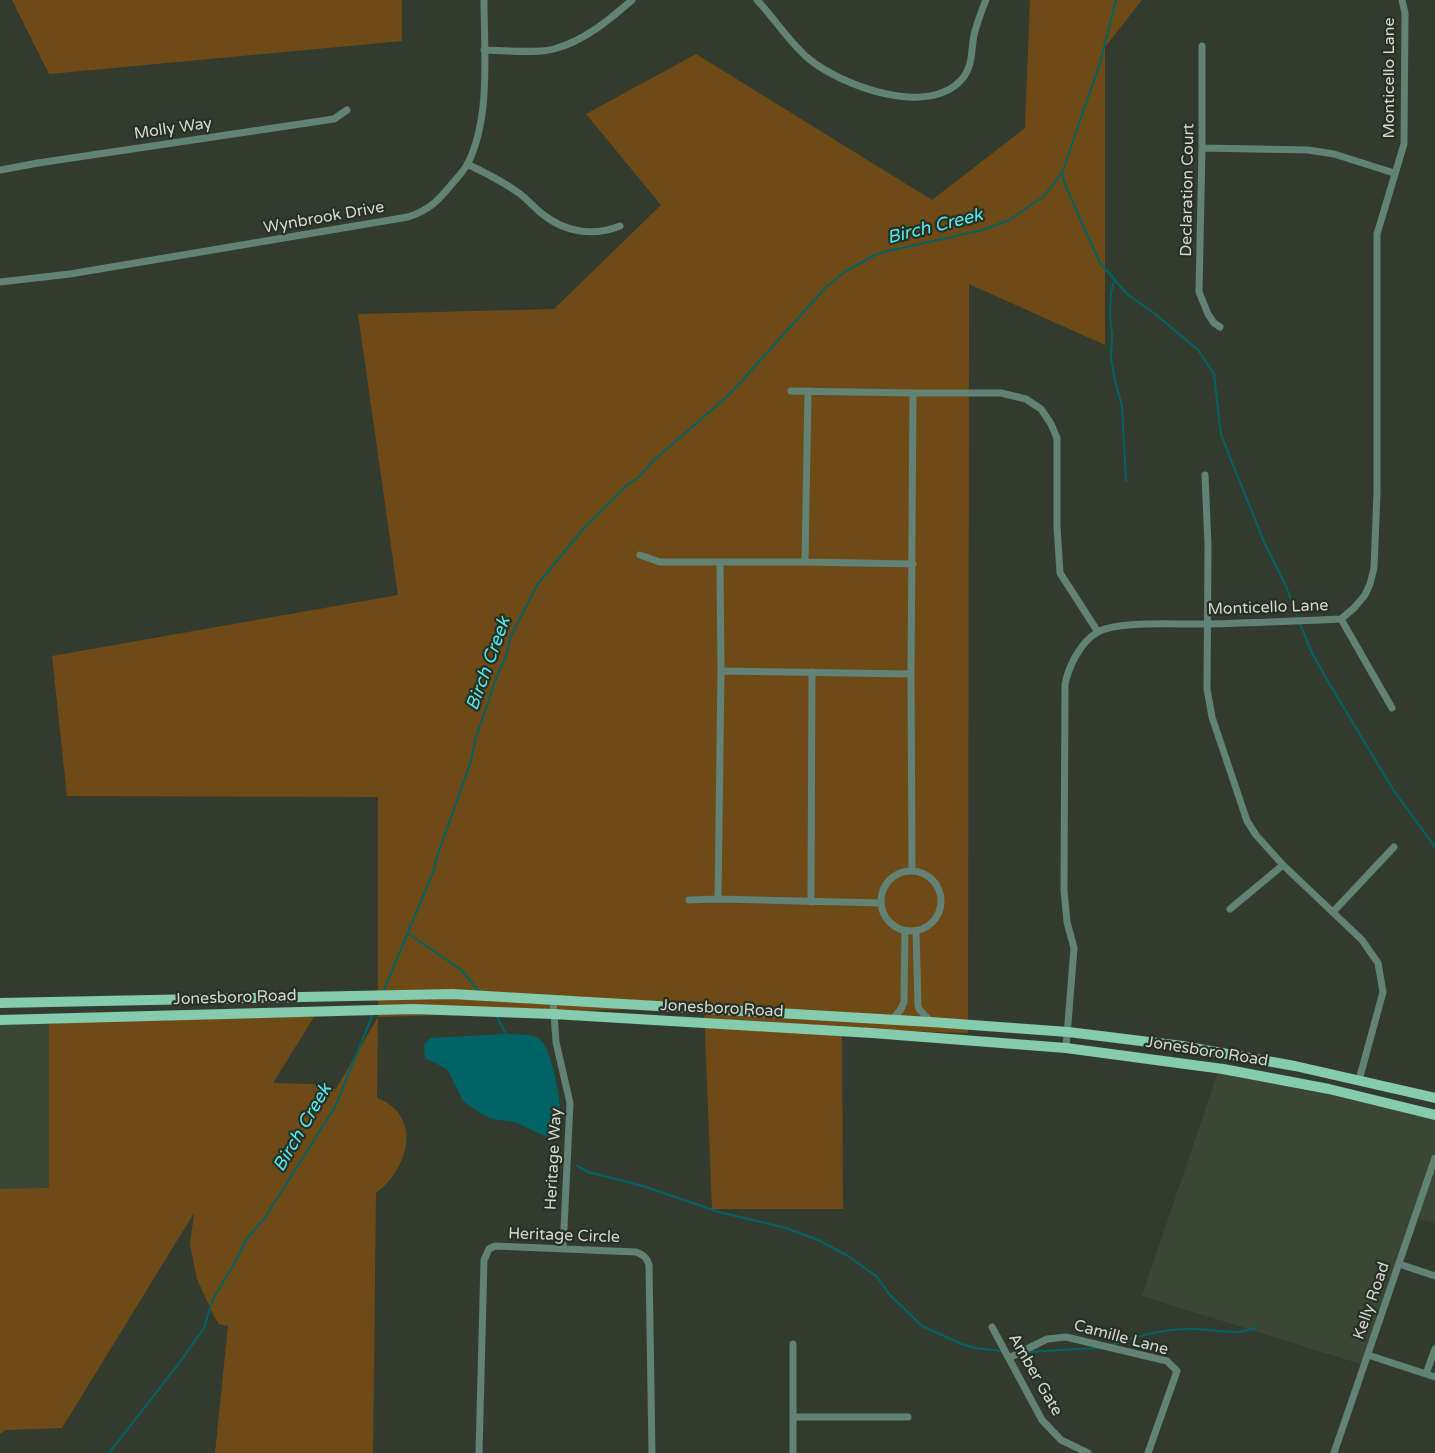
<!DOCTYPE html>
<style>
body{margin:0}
canvas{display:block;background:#323b2e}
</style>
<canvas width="1435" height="1453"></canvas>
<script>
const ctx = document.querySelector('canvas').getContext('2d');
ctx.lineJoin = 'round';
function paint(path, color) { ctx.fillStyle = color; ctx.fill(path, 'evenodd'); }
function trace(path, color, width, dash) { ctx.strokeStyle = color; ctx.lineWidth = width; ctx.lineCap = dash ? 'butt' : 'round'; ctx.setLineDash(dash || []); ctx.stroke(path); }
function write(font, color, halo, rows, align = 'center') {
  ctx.font = font + ' "Varela Round",sans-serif'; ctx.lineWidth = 4.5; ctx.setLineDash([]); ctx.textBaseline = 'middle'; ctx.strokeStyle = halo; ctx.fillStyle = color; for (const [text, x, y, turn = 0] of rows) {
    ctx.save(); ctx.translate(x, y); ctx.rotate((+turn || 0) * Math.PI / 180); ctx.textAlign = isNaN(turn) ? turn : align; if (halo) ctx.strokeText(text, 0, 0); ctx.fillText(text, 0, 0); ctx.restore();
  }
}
const built = new Path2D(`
 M49,1019V1189H0V1020Z
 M1221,1063L1435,1110V1223L1417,1219L1367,1366L1142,1296Z`);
const green = new Path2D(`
 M12,0H402V41L49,74Z
 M1030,0H1142L1105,47V345L969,284L968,1033L842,1029L843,1209H712L704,1007L378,1017L377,1098C423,1115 409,1169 376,1193L373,1453H215L228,1326L219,1324L215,1318L197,1279L190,1245L194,1213L62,1428L5,1430L0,1434V1189L49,1188V1019L314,1017L273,1083L313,1084L336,1089L378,1017V797L67,796L52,656L398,595L358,314L554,309L661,205L586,114L696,54L932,200L1025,128Z`);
const water = new Path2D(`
 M506,1034C515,1035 530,1033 538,1038C554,1047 567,1126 557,1140L551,1139L515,1122L492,1119L480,1113L463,1101L447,1069L425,1058L424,1045L430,1038Z`);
const stream = new Path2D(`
 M1062,173L1065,185L1100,263L1128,295L1154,313L1198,350L1214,374L1221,435L1265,544L1285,584L1298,618
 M1114,281L1111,292L1110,316L1112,335L1111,358L1115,381L1122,406L1126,481
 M1300,624L1312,653L1326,678L1394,791L1435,847
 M407,933L460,969L481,993
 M383,992L434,870L436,860L471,761L476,737L497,676L506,656L511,636L537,585L584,528L626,486L639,477L654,460L730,394L826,287L846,271L875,255L888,251L983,230L1009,220L1043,197L1062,173L1100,63L1116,0
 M496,1015L506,1034
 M577,1166L588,1172L643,1186L719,1212L786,1228L818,1240L848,1256L876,1276L890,1295L922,1326L962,1344L975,1348L1002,1351
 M1112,1345C1139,1335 1167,1328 1195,1329C1217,1329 1235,1337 1256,1327
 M1028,1352L1098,1348
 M109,1453L180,1362L204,1328L213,1299L237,1259L245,1241L264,1219L335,1107L373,1014`);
const street = new Path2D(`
 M757,0C775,19 789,42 809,59C842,86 929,118 962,79C973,67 971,50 974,35C977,23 981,12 986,0
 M1202,46V148L1199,292L1208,314L1214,323L1220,327
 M484,50C503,50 536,54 554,49C584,41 609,20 632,0
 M1202,148L1308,150L1334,154L1394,173
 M467,164C486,173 504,182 520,194C528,200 534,207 541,213C564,232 592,237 620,226
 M0,170L38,163L334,119L347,110
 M0,282L70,274L408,217C429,210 437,202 451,185C457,178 464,171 468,163C491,117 484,51 484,0
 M791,391L913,393L911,674
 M808,391L805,562L913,564
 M913,393H1001L1026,399L1041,409L1051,424L1057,438V527L1060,573L1098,632
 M1205,475L1208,546L1207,689L1212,717L1247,821L1256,835L1283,865L1362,940L1378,963L1383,992L1359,1080
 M640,555L660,562H805
 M720,562L721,671
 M1341,619L1392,708
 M881 901a30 30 0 1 1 60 0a30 30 0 1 1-60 0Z
 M689,900L718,899
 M811,902L812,672
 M881,903L718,899L721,671L911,674L912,870
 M1230,909L1283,865
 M1333,912L1394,847
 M916,931L918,1005L919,1009L931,1022
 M553,1000L556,1042L570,1103L563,1249
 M892,1020L901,1009L904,1002L905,931
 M1066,1048L1074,948L1067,922L1064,890L1065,685C1068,667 1081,641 1098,632C1119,620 1182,625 1208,624C1252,623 1297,621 1341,619L1354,608L1365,595L1370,584L1374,568L1377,493V234L1404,144L1405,13L1402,0
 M1399,1264L1435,1276
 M992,1327L1042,1420L1061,1440L1088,1453
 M793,1344V1453
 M1368,1355L1435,1377
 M1009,1358L1047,1339L1066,1337L1167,1361L1177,1371L1148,1453
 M1426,1374L1435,1349
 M793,1417H908
 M479,1453L484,1260L489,1249L495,1246L636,1252C644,1255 647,1258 649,1265L652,1453
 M1334,1453L1435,1158`);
const primary = new Path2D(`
 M0,1003L452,994L931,1022L1068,1032L1182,1046L1295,1066L1435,1098
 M0,1020L413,1009L553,1014L872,1033L1066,1048L1223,1069L1329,1089L1435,1115`);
const streetNames = [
 ["Monticello Lane",1390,78,-90],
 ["Molly Way",173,129,-8],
 ["Declaration Court",1188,190,-89],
 ["Wynbrook Drive",324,218,-10],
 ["Monticello Lane",1268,608,-2],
 ["Jonesboro Road",235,998,-2],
 ["Jonesboro Road",722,1009,3],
 ["Jonesboro Road",1207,1052,9],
 ["Heritage Way",554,1159,-87],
 ["Heritage Circle",564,1236,2],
 ["Kelly Road",1372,1301,-71],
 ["Camille Lane",1121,1338,15],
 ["Amber Gate",1035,1375,60]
];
const waterNames = [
 ["Birch Creek",935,227,-14],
 ["Birch Creek",489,664,-70],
 ["Birch Creek",303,1128,-60]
];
paint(built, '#3b4735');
paint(green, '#6e4b16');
paint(water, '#006466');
trace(stream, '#006466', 2);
trace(street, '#618274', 7);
trace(primary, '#85cbae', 10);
write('16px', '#d3d8d1', '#283025', streetNames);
write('italic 18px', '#50ebef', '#283025', waterNames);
</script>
